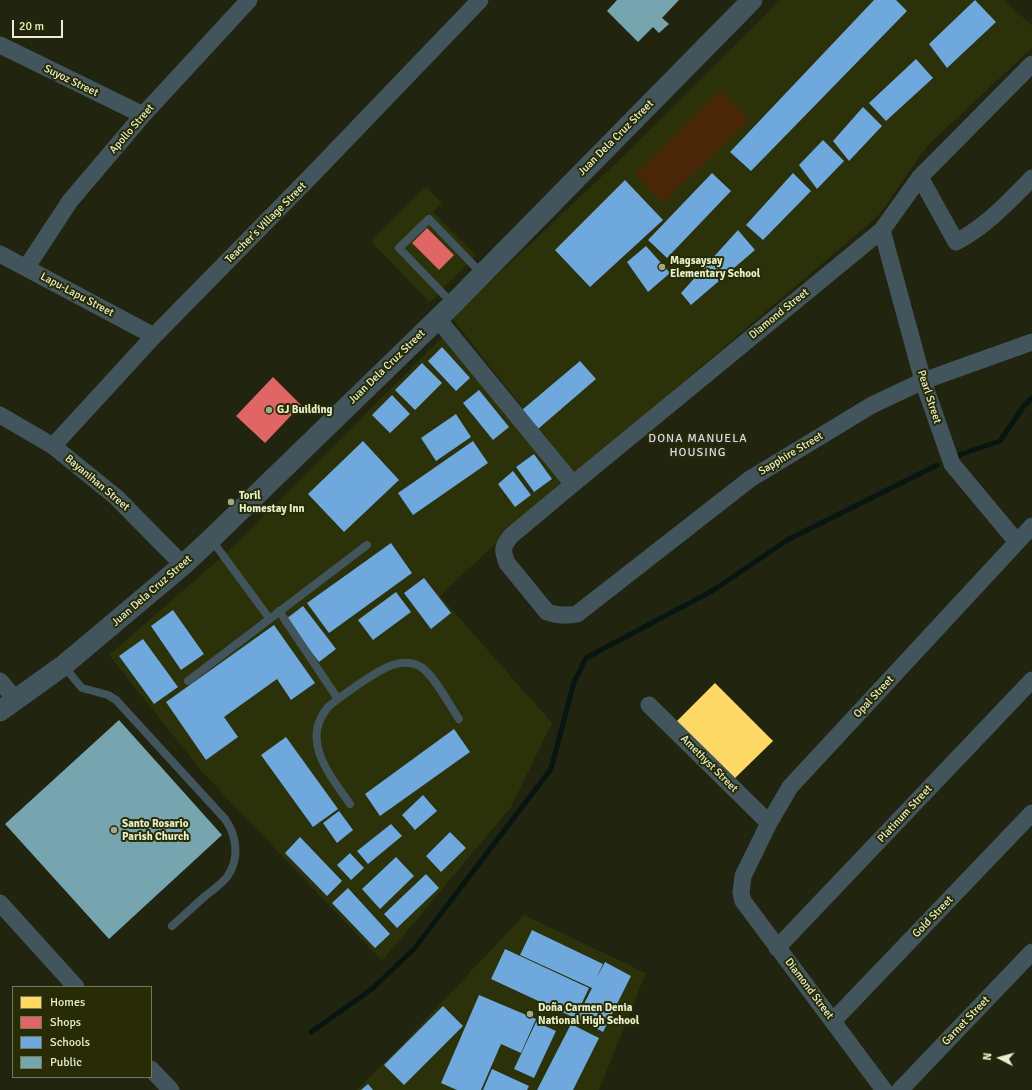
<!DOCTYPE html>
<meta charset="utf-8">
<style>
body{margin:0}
#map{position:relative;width:1032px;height:1090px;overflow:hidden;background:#21240e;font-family:Signika,sans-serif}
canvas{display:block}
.legend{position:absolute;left:12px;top:986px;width:140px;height:92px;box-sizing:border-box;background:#272c06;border:1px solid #747a55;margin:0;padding:5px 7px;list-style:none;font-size:12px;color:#e8efcc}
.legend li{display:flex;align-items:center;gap:8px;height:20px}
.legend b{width:20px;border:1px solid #747a55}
.north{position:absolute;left:980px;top:1038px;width:40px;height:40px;-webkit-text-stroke:3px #272c06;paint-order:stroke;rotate:276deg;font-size:11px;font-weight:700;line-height:16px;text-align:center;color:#e8efcc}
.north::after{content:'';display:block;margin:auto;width:14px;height:18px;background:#e8efcc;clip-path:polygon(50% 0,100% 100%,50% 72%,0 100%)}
.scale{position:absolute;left:12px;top:20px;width:51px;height:18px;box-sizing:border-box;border:2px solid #e8efcc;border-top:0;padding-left:5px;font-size:12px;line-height:14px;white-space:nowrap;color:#e8efcc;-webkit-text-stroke:3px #272c06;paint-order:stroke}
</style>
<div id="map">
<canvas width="1032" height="1090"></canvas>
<ul class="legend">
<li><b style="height:11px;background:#ffd966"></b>Homes</li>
<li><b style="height:11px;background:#e06666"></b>Shops</li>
<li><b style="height:11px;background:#6fa8dc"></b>Schools</li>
<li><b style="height:11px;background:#76a5af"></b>Public</li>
</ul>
<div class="north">N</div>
<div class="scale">20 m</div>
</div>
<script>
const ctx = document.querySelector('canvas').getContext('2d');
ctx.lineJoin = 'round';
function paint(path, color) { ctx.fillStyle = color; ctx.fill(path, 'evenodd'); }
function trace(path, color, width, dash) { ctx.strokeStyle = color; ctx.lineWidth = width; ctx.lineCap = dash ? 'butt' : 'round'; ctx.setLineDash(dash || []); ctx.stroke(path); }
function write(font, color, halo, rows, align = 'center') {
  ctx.font = font + ' Signika,sans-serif'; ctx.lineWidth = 4; ctx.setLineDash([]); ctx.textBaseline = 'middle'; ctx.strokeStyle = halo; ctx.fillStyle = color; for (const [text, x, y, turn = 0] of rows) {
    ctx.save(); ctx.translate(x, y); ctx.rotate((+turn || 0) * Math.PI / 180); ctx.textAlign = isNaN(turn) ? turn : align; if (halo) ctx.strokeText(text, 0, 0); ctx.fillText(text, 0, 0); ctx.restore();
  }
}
const built = new Path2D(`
 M781,0H1005L1032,26V48L928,145L878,216L575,474L452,318L615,164Z
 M426,187L442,203L433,212L476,255L430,302L371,242Z
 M444,335L565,478L440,596L552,723L511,807L382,961L203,773L109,655L232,548Z
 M524,915L646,973L599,1090H357L392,1055Z`);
const green = new Path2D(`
 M721,90L749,120L663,203L635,174Z`);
const homes = new Path2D(`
 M715,683L773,741L733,780L676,722Z`);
const shops = new Path2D(`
 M427,228L454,255L439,270L412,243Z
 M273,377L301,405L265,443L236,416Z`);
const schools = new Path2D(`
 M874,0H896L907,11L751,171L730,152Z
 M975,0L996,22L947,68L929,44Z
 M916,59L933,78L886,121L869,103Z
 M863,107L882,126L849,161L833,141Z
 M823,140L844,161L817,189L799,165Z
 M712,173L731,191L667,258L648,240Z
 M793,173L811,191L763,240L746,225Z
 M625,180L663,220L590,287L555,250Z
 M738,230L755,250L691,305L681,293Z
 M646,246L670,273L648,292L627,262Z
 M442,347L470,378L456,391L428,361Z
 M580,361L596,379L538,429L522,410Z
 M422,363L442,383L415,410L395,390Z
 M479,390L509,427L493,440L463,403Z
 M392,395L410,414L390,433L372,415Z
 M456,414L471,437L436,461L421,438Z
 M363,441L399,480L344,532L308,494Z
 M473,441L488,463L413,515L398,493Z
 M534,454L552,479L534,492L516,467Z
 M513,471L531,495L515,507L498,484Z
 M391,543L412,573L329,633L307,603Z
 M424,578L451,613L431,629L404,593Z
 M396,592L411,612L373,640L358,620Z
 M303,606L336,649L319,662L286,619Z
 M173,610L204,654L181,670L151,626Z
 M274,625L315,683L291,700L277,679L224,717L238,737L206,760L166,702Z
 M143,639L178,687L154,704L119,656Z
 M454,729L470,752L380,816L365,794Z
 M286,737L338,809L313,827L261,755Z
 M423,795L437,811L415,830L402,815Z
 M339,811L353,830L337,843L323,823Z
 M391,824L402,836L368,864L357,851Z
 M450,832L466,848L441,872L426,856Z
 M300,837L342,881L327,896L285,853Z
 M350,853L364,868L351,880L337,865Z
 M396,857L414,876L380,909L362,889Z
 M426,874L439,888L397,928L384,914Z
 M348,888L390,934L375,948L332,903Z
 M532,930L603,964L596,979L605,962L631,976L603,1032L577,1018L592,988L520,955Z
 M505,949L589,988L575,1018L491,979Z
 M479,995L536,1019L521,1053L501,1044L481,1090H457L441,1083Z
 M443,1006L463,1026L404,1085L384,1065Z
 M536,1022L556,1031L534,1078L514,1069Z
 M571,1024L599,1038L573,1090H537Z
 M492,1069L529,1086L527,1090H483Z
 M368,1084L373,1090H361Z`);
const public = new Path2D(`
 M617,0H679L662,18L669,24L659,33L653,27L638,42L607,11Z
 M119,720L222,835L109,939L5,824Z`);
const stream = new Path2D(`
 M959,455L1000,441L1023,407L1032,398
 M311,1032L372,989L414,949L551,769L574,682L586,658L712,591L789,539L937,465`);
const service = new Path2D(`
 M452,303L399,248L429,219L482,274
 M211,539L269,618
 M279,611L338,699
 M64,666L76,681L82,688L108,695L116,700L225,819C237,836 240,859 227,877C221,884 212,891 204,897C193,907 182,917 172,926
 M188,681L367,545
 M350,804C330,775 299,740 329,706C339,698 349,691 359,684C376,673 400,654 421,667C434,675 450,706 459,719`);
const minor = new Path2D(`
 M0,45L143,115
 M1032,64L920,177L882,230L573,484L512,535C502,546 502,550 507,563L547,612C558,616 566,616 577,614L750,479L872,405L923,381L1032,342
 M920,177L956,242C987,226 1008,202 1032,178
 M882,230L923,381L952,464L1017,542
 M0,254L154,336
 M26,268L70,201L143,115L249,0
 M437,318L573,484
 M0,415L53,446L116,497L183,565
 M53,446L154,336L312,175L480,0
 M0,681L16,700
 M649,705L769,823
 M0,903L76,987
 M777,948L1032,680
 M833,1021L1032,813
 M151,1069L171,1090
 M884,1090L743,901L741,893L743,876L769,823L790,787L1032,526
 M900,1090L1032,952`);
const tertiary = new Path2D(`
 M0,711L64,665L183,565L211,539L453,304L752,0`);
const markers = [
 [662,267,4,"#a2a88a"],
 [269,410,4,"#a2a88a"],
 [231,502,4,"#a2a88a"],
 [114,830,4,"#a2a88a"],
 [530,1014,4,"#a2a88a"]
];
const streetNames = [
 ["Suyoz Street",71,81,26],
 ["Apollo Street",132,129,-49],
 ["Juan Dela Cruz Street",616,138,-45],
 ["Teacher's Village Street",266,223,-45],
 ["Lapu-Lapu Street",77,295,28],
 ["Diamond Street",779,314,-39],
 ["Juan Dela Cruz Street",387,367,-44],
 ["Pearl Street",929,397,72],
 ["Sapphire Street",791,454,-31],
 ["Bayanihan Street",97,483,40],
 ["Juan Dela Cruz Street",152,591,-41],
 ["Opal Street",874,697,-47],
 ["Amethyst Street",709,764,45],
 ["Platinum Street",905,814,-47],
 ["Gold Street",933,917,-46],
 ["Diamond Street",809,989,53],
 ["Garnet Street",966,1021,-46]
];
const poiNames = [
 ["Magsaysay",670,261],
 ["Elementary School",670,274],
 ["GJ Building",277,410],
 ["Toril",239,496],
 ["Homestay Inn",239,509],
 ["Santo Rosario",122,824],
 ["Parish Church",122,837],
 ["Doña Carmen Denia",538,1008],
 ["National High School",538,1021]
];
const neighbourhoodNames = [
 ["DONA MANUELA",698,439],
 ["HOUSING",698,453]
];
paint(built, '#2b3109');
paint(green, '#492706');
paint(homes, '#ffd966');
paint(shops, '#e06666');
paint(schools, '#6fa8dc');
paint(public, '#76a5af');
trace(stream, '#071611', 5);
trace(service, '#43555c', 8);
trace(minor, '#43555c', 17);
trace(tertiary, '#43555c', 21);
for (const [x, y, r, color] of markers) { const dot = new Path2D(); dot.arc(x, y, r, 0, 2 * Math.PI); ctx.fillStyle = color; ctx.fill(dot); trace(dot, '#272c06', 1.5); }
write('11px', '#e8efcc', '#272c06', streetNames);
write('bold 11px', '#e8efcc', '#272c06', poiNames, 'left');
ctx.letterSpacing = '1px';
write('12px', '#ded7f4', '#272c06', neighbourhoodNames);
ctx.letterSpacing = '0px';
</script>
